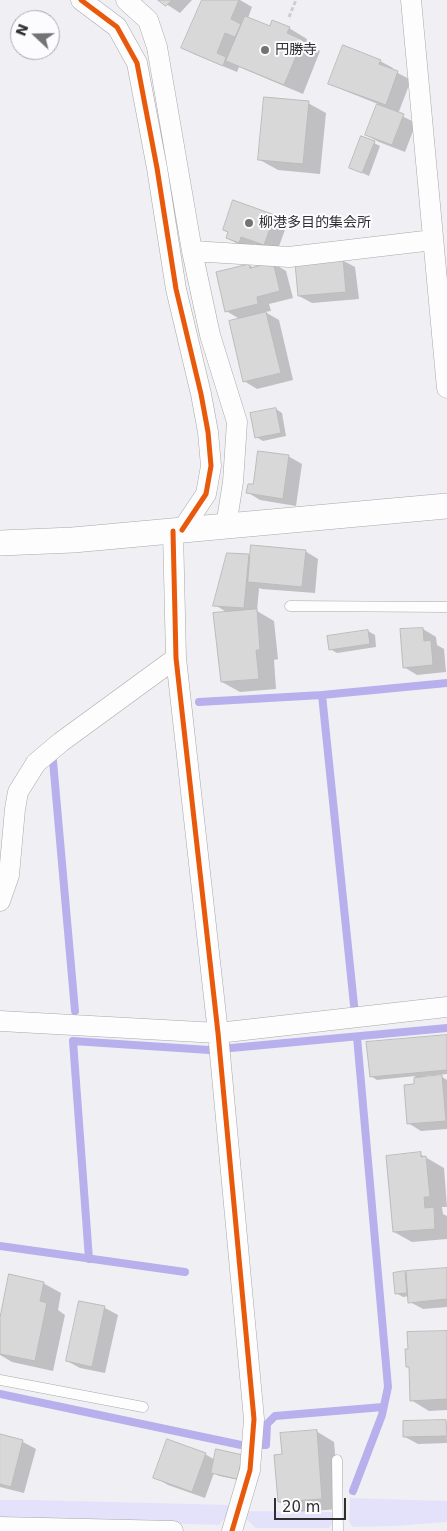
<!DOCTYPE html>
<meta charset="utf-8">
<style>
body{margin:0}
#map{position:relative;width:447px;height:1531px;overflow:hidden;background:#f0f0f4;font-family:"DejaVu Sans",sans-serif}
canvas{display:block}
.north{position:absolute;left:10px;top:10px;width:50px;height:50px;box-sizing:border-box;background:#fcfcff;border:1px solid #aaaaad;border-radius:50%;rotate:291deg;font-size:14px;font-weight:700;line-height:20px;text-align:center;color:#2f2f32}
.north::after{content:'';display:block;margin:auto;width:18px;height:22px;background:#737376;clip-path:polygon(50% 0,100% 100%,50% 72%,0 100%)}
.scale{position:absolute;left:274px;top:1498px;width:72px;height:22px;box-sizing:border-box;border:2px solid #2f2f32;border-top:0;padding-left:6px;font-size:15px;line-height:18px;white-space:nowrap;color:#2f2f32;-webkit-text-stroke:4px #fcfcff;paint-order:stroke}
</style>
<div id="map">
<canvas width="447" height="1531"></canvas>
<div class="north">N</div>
<div class="scale">20 m</div>
</div>
<script>
const ctx = document.querySelector('canvas').getContext('2d');
ctx.lineJoin = 'round';
function paint(path, color) { ctx.fillStyle = color; ctx.fill(path, 'evenodd'); }
function trace(path, color, width, dash) { ctx.strokeStyle = color; ctx.lineWidth = width; ctx.lineCap = dash ? 'butt' : 'round'; ctx.setLineDash(dash || []); ctx.stroke(path); }
function write(font, color, halo, rows, align = 'center') {
  ctx.font = font + ' "DejaVu Sans","Noto Sans JP",sans-serif'; ctx.lineWidth = 4; ctx.setLineDash([]); ctx.textBaseline = 'middle'; ctx.strokeStyle = halo; ctx.fillStyle = color; for (const [text, x, y, turn = 0] of rows) {
    ctx.save(); ctx.translate(x, y); ctx.rotate((+turn || 0) * Math.PI / 180); ctx.textAlign = isNaN(turn) ? turn : align; if (halo) ctx.strokeText(text, 0, 0); ctx.fillText(text, 0, 0); ctx.restore();
  }
}
const green = new Path2D(`
 M350,1498L447,1501V1522L394,1526L353,1527L349,1522Z
 M0,1500H33L233,1505L231,1511L219,1525L0,1518Z
 M246,1511L334,1512L335,1520L329,1528H256L245,1518Z`);
const shadow = new Path2D(`
 M160,0H192L180,13Z
 M203,0H240L252,7L248,18L270,27L273,22L289,28L307,39L306,43L320,51L303,94L239,67L237,72L196,55L183,48Z
 M380,61L393,68L392,70L411,80L398,114L416,123L405,152L379,142L366,135L378,104L343,90L330,83Z
 M308,103L326,113L320,174L278,170L260,160Z
 M374,143L380,146L369,176L350,167Z
 M274,216L287,224L277,252L254,244L253,250L240,245L227,238L229,233L224,230Z
 M342,260L355,267L359,299L312,303L299,296Z
 M273,263L286,271L293,298L269,304L271,311L265,312L279,320L293,380L257,389L244,381L240,319L226,311L249,265L254,268Z
 M276,409L282,413L286,436L263,441L256,437Z
 M288,456L302,464L296,506L260,500L247,492Z
 M305,551L318,559L315,593L262,589L259,588L257,611L274,621L278,659L274,660L276,689L240,692L222,682L228,613L215,605L249,556L251,557Z
 M423,629L436,637L437,645L444,649L446,672L417,675L404,667Z
 M368,631L375,635L376,647L337,653L330,649L328,637Z
 M447,1036V1074L424,1076V1078L442,1077L447,1080V1129L421,1131L408,1123L416,1085L415,1076L377,1080L371,1076Z
 M420,1154L444,1168L447,1207H442L443,1214L447,1216V1239L412,1242L394,1232Z
 M447,1269V1307L423,1309L410,1302L409,1296L403,1297L396,1293L404,1273L407,1274Z
 M43,1283L61,1293L58,1310L65,1315L53,1371L12,1362L0,1355V1324Z
 M80,1302L105,1308L118,1315L105,1373L80,1368L67,1361Z
 M447,1332V1410L429,1411L411,1400L410,1368Z
 M446,1421L447,1443L418,1444L405,1437Z
 M316,1431L334,1442L340,1509L297,1512L279,1502L283,1455Z
 M0,1436L23,1442L36,1449L24,1493L0,1487Z
 M205,1454L215,1460L242,1456L244,1481L219,1476L214,1473L205,1498L168,1485L155,1477Z`);
const stream = new Path2D(`
 M322,695L354,1005
 M199,702L322,695L447,683
 M53,761L75,1011
 M231,1048L447,1028
 M0,1246L185,1272
 M89,1259L73,1041L209,1050
 M0,1394L241,1445
 M257,1445H266L267,1424L275,1416L383,1407
 M353,1491L382,1415L388,1387L357,1037`);
const building = new Path2D(`
 M158,0H172L166,6Z
 M202,0H239L231,19L241,24L235,37L225,33L217,53L226,57L223,66L181,48Z
 M245,16L270,26L272,20L290,27L287,33L303,40L284,85L226,61Z
 M343,45L381,60L379,64L398,71L386,105L328,84Z
 M264,97L309,101L303,164L258,160Z
 M377,104L404,114L392,145L365,135Z
 M361,136L375,141L362,173L349,168Z
 M233,200L275,215L264,245L241,237L239,243L226,238L228,232L223,230Z
 M343,258L346,292L298,296L295,263Z
 M273,262L280,291L257,297L258,304L225,312L216,272L249,264L250,268Z
 M266,312L281,373L243,382L229,321Z
 M276,408L281,433L255,438L250,413Z
 M258,451L289,455L283,499L246,493L248,484H253Z
 M251,545L306,550L302,587L248,582Z
 M227,553L249,554L244,608L213,606Z
 M257,609L260,650H256L259,679L221,682L213,613Z
 M423,628L424,641L431,640L433,665L403,668L400,629Z
 M368,630L370,644L329,650L327,636Z
 M447,1035V1070L370,1077L366,1042Z
 M442,1075L446,1121L407,1124L404,1085L414,1084V1078Z
 M421,1152V1157L426,1156L430,1197H424L425,1208L434,1207L435,1229L393,1232L386,1156Z
 M447,1268V1299L408,1303L406,1271Z
 M405,1271L407,1293L395,1294L393,1273Z
 M9,1274L44,1282L40,1301L47,1303L35,1361L0,1354V1318Z
 M79,1301L105,1306L92,1367L66,1361Z
 M447,1331V1399L410,1401L409,1367H406L405,1349H408L407,1332Z
 M446,1420L447,1436L403,1437V1421Z
 M317,1430L322,1499L278,1502L274,1455L282,1454L280,1433Z
 M0,1434L23,1440L11,1487L0,1484Z
 M167,1439L206,1453L192,1492L153,1478Z
 M216,1449L243,1455L237,1479L211,1473Z`);
const path = new Path2D(`
 M289,17L296,0`);
const service = new Path2D(`
 M290,606L447,607
 M0,1380L143,1407
 M337,1460L338,1531`);
const minor = new Path2D(`
 M81,0L117,27L137,63L157,168L176,289L201,394L208,432L211,466L206,494L182,530
 M126,0L148,20L157,47L192,251L210,335L237,422L233,482L226,526
 M411,0L447,388
 M192,251L289,257L433,240
 M173,531L176,658L218,1033L254,1419L250,1470L232,1531
 M0,901L9,875L15,809L18,792L36,763L61,742L176,658
 M0,1021L218,1033L447,1007
 M0,1527L173,1531`);
const tertiary = new Path2D(`
 M0,543L73,540L447,506`);
const cycleway = new Path2D(`
 M81,0L117,27L137,63L157,168L176,289L201,394L208,432L211,466L206,494L182,530
 M173,531L176,658L218,1033L254,1419L250,1470L232,1531`);
const markers = [
 [265,50,5,"#737376"],
 [249,223,5,"#737376"]
];
const poiNames = [
 ["円勝寺",275,50],
 ["柳港多目的集会所",259,223]
];
paint(green, '#e4e2fa');
paint(shadow, '#0003');
trace(stream, '#b8b0ec', 8);
paint(building, '#d9d8d8');
trace(building, '#bcbbbc', 1);
trace(service, '#a8a8ab', 11);
trace(minor, '#a8a8ab', 21);
trace(tertiary, '#a8a8ab', 26);
trace(path, '#ceced0', 3, [4, 2.5]);
trace(service, '#fdfdfd', 10);
trace(minor, '#fdfdfd', 20);
trace(tertiary, '#fdfdfd', 25);
trace(cycleway, '#e8590c', 5);
for (const [x, y, r, color] of markers) { const dot = new Path2D(); dot.arc(x, y, r, 0, 2 * Math.PI); ctx.fillStyle = color; ctx.fill(dot); trace(dot, '#fcfcff', 2); }
write('14px', '#2f2f32', '#fcfcff', poiNames, 'left');
</script>
